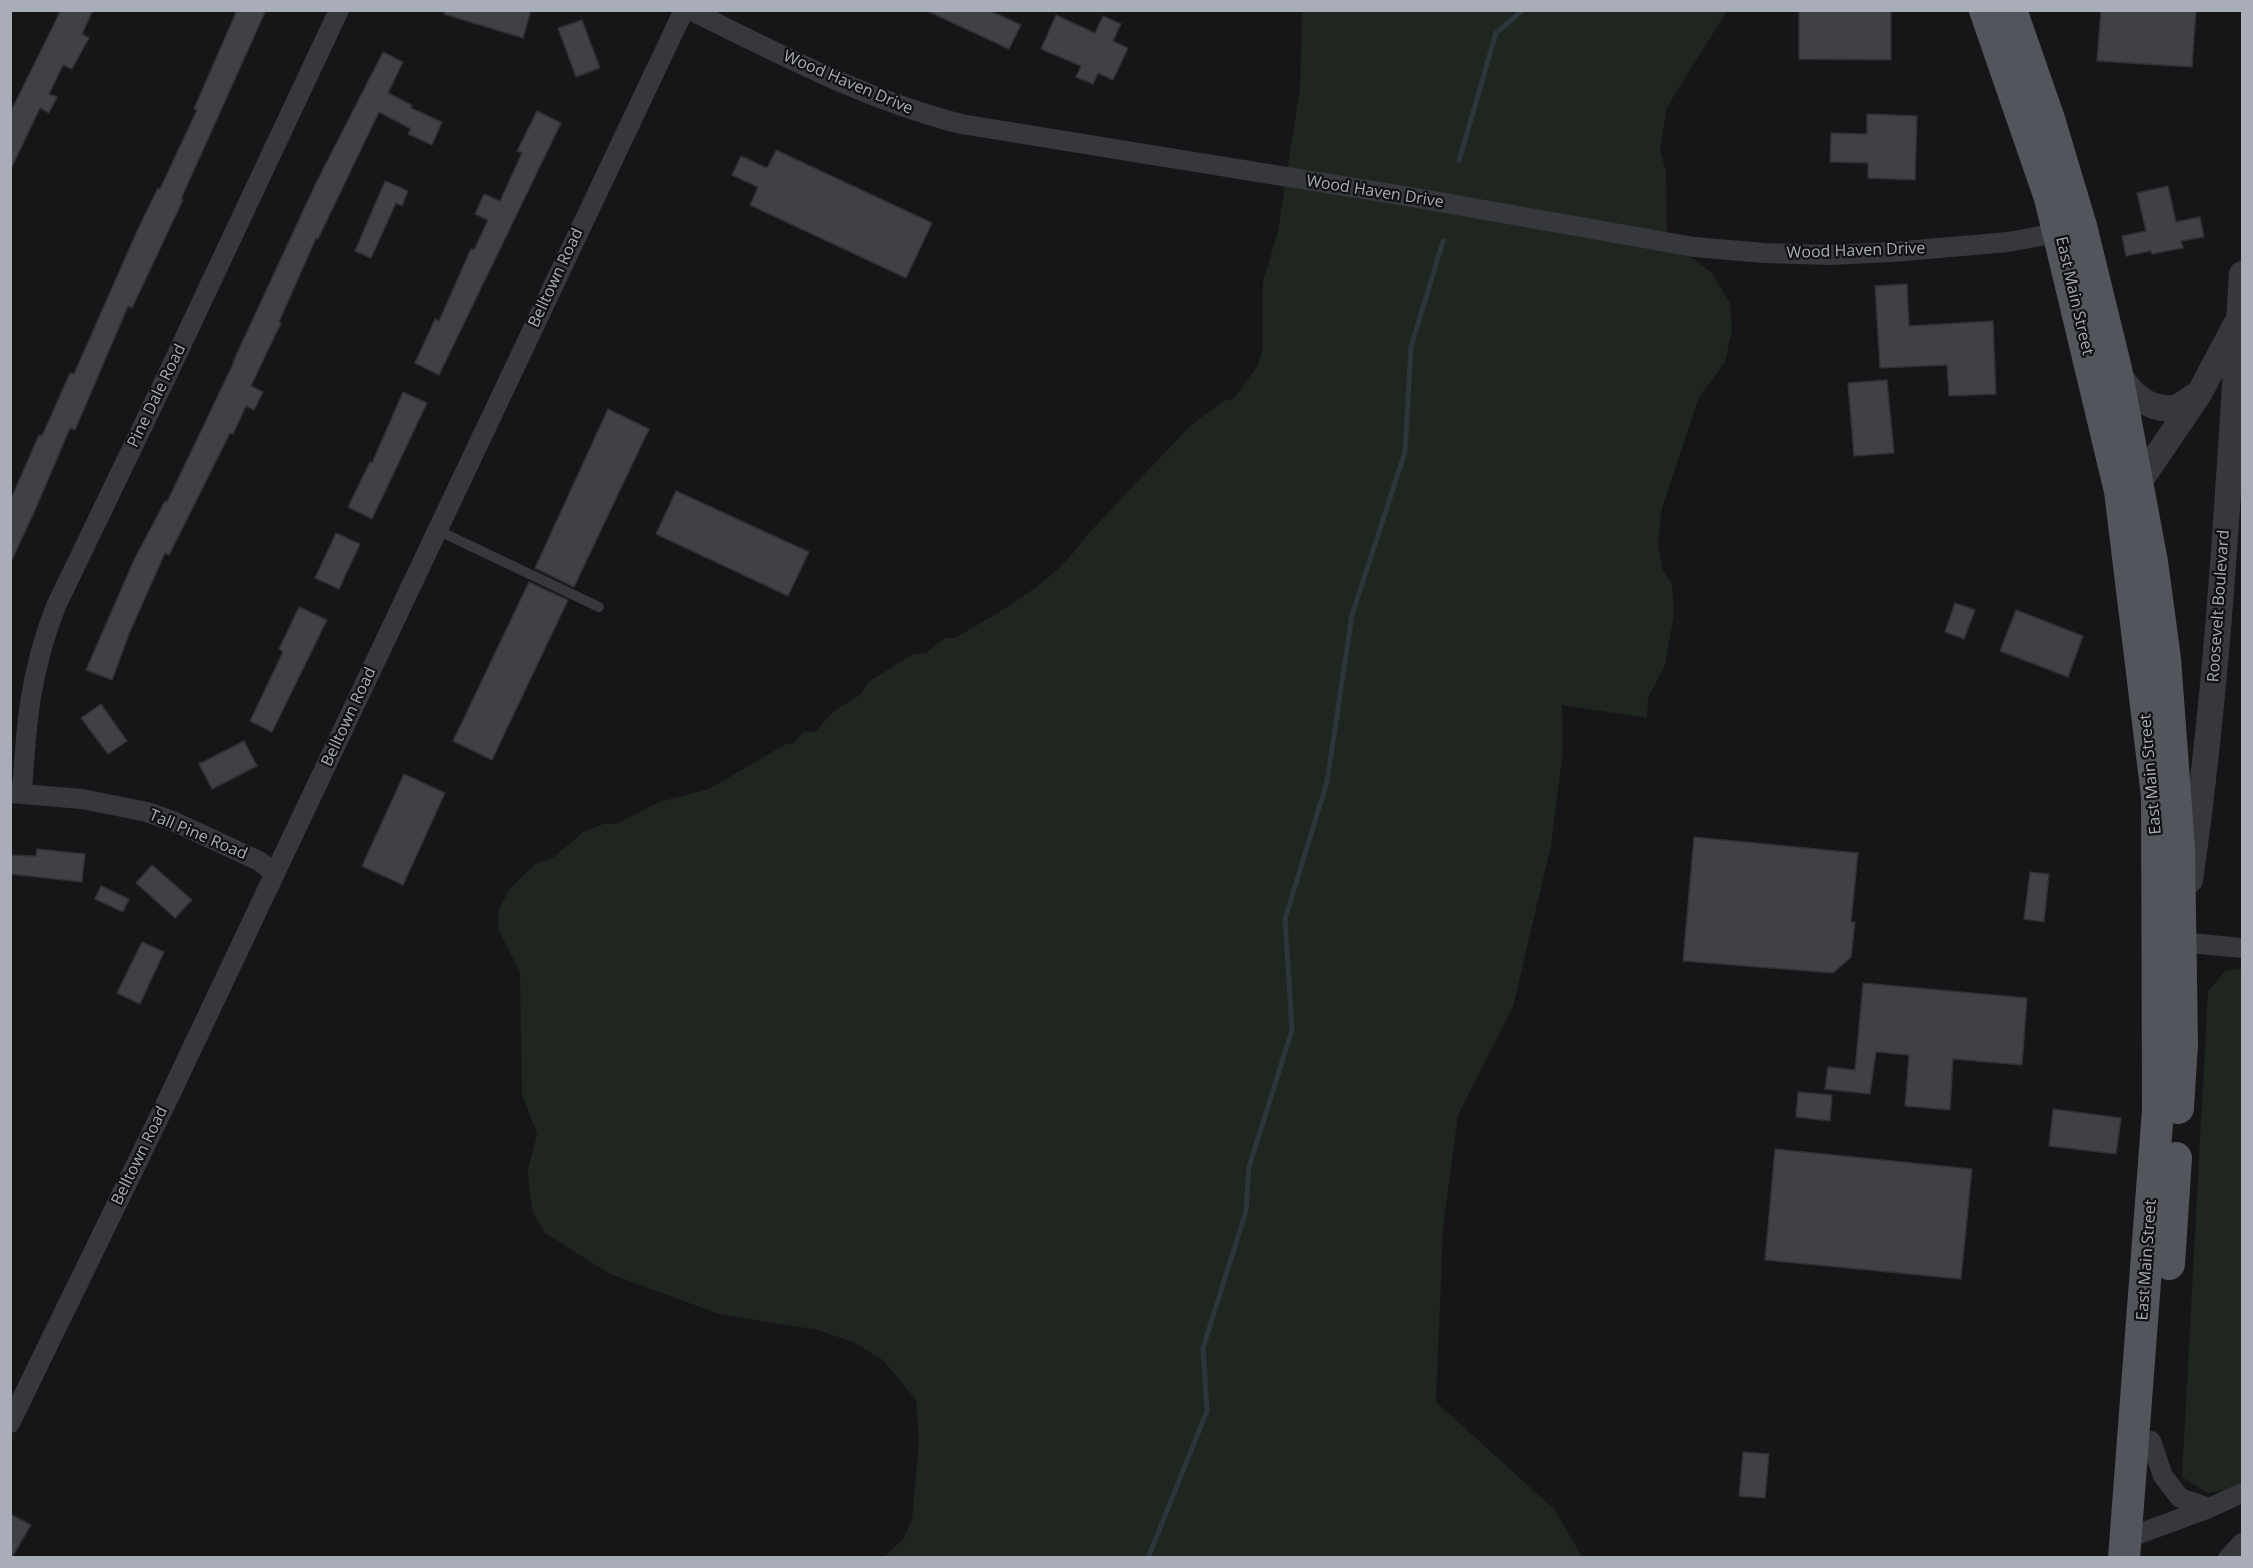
<!DOCTYPE html>
<style>
body{margin:0}
#map{position:relative;width:2253px;height:1568px;overflow:hidden;background:#161618;font-family:"Open Sans",sans-serif}
canvas{display:block}
.frame{position:absolute;inset:0;border:12px solid #a8adb8;pointer-events:none}
</style>
<div id="map">
<canvas width="2253" height="1568"></canvas>
<div class="frame"></div>
</div>
<script>
const ctx = document.querySelector('canvas').getContext('2d');
ctx.lineJoin = 'round';
function paint(path, color) { ctx.fillStyle = color; ctx.fill(path, 'evenodd'); }
function trace(path, color, width, dash) { ctx.strokeStyle = color; ctx.lineWidth = width; ctx.lineCap = dash ? 'butt' : 'round'; ctx.setLineDash(dash || []); ctx.stroke(path); }
function write(font, color, halo, rows, align = 'center') {
  ctx.font = font + ' "Open Sans",sans-serif'; ctx.lineWidth = 4.5; ctx.setLineDash([]); ctx.textBaseline = 'middle'; ctx.strokeStyle = halo; ctx.fillStyle = color; for (const [text, x, y, turn = 0] of rows) {
    ctx.save(); ctx.translate(x, y); ctx.rotate((+turn || 0) * Math.PI / 180); ctx.textAlign = isNaN(turn) ? turn : align; if (halo) ctx.strokeText(text, 0, 0); ctx.fillText(text, 0, 0); ctx.restore();
  }
}
const green = new Path2D(`
 M1302,11H1727L1667,107L1660,150L1666,171L1667,239L1712,273L1730,303L1732,330L1725,362L1699,397L1662,508L1658,543L1662,569L1672,584L1674,615L1665,665L1648,698L1647,718L1562,705L1563,750L1551,845L1513,1007L1458,1115L1443,1228L1436,1402L1555,1510L1582,1557H884L904,1538L912,1519L919,1440L916,1400L883,1360L853,1342L818,1330L719,1314L610,1274L545,1233L533,1213L529,1189L528,1169L537,1134L522,1094L520,972L498,929L499,909L509,890L534,865L554,857L583,832L606,823L616,824L659,802L709,789L784,745L794,743L804,731L815,732L833,712L861,694L868,682L913,654L926,653L944,638H955C1002,610 1056,582 1086,536L1190,426L1223,401L1233,399L1257,367L1263,349V281L1278,231L1300,88Z
 M2242,969V1487L2208,1493L2182,1477L2208,991L2226,970Z`);
const stream = new Path2D(`
 M1459,161L1496,33L1523,10
 M1148,1558L1207,1411L1203,1348L1246,1211L1249,1167L1292,1030L1285,919L1327,782L1352,615L1405,452L1411,347L1443,241`);
const building = new Path2D(`
 M61,10H93L82,34L89,38L72,69L63,65L49,94L57,97L49,113L40,108L10,171V113Z
 M237,10H266L181,199L183,200L132,308L128,306L75,430L70,428L36,508L10,564V501L39,435L42,436L70,373L74,374L137,231L158,188L160,189L197,110L194,109Z
 M445,10H531L523,38L444,14Z
 M925,10H988L1021,25L1009,49Z
 M1799,10H1891V60L1799,59Z
 M2101,10H2196L2192,67L2097,61Z
 M1056,15L1095,33L1103,16L1121,24L1113,41L1128,48L1113,80L1098,73L1093,84L1076,77L1081,66L1041,49Z
 M582,20L600,68L576,77L558,28Z
 M383,52L403,62L388,93L412,105L411,108L442,122L432,145L408,134L411,129L379,112L318,239L316,238L279,322L281,323L251,386L263,392L254,410L246,406L233,434L230,433L169,555L165,553L129,634L112,680L86,670L134,560L165,501L167,502L234,362H233L316,183Z
 M537,111L561,123L439,375L415,363L435,319L439,321L471,249L474,250L488,220L475,214L484,194L500,201L522,153L517,151Z
 M1867,114L1917,116L1915,180L1868,178V163L1830,162L1831,133L1867,134Z
 M776,150L932,223L906,278L750,205L758,187L732,175L741,156L767,168Z
 M385,181L408,191L402,206L396,203L371,258L355,251Z
 M2168,186L2176,222L2200,217L2204,237L2181,241L2183,248L2152,254L2151,251L2126,256L2122,236L2146,231L2137,193Z
 M1907,284L1909,326L1993,321L1996,394L1949,396L1947,365L1880,368L1875,286Z
 M1887,380L1894,453L1854,456L1848,383Z
 M403,392L427,403L372,519L348,507L370,462L372,463Z
 M608,409L649,429L574,587L535,568Z
 M676,491L809,552L788,596L656,534Z
 M336,533L360,544L339,589L315,578Z
 M529,582L568,600L492,760L453,741Z
 M1955,603L1975,610L1964,639L1945,632Z
 M299,607L327,620L272,732L250,721L283,652L279,649Z
 M2016,610L2083,636L2068,677L2000,651Z
 M101,704L127,741L108,754L81,718Z
 M244,741L257,766L212,789L199,764Z
 M404,774L445,793L403,885L362,866Z
 M1694,837L1858,853L1851,922H1855L1851,957L1833,973L1683,961Z
 M37,849L85,854L82,882L10,874V855L36,856Z
 M152,865L192,900L175,918L136,883Z
 M2030,872L2049,874L2044,922L2024,919Z
 M101,886L129,899L123,912L95,899Z
 M142,942L164,952L140,1004L117,993Z
 M1863,983L2027,998L2022,1065L1953,1059L1950,1110L1905,1106L1909,1055L1876,1052L1870,1094L1825,1089L1828,1067L1855,1070Z
 M1798,1092L1832,1095L1830,1121L1796,1117Z
 M2053,1109L2121,1118L2116,1154L2049,1146Z
 M1775,1149L1972,1169L1961,1279L1765,1260Z
 M1743,1452L1769,1454L1765,1498L1739,1496Z
 M10,1514L31,1525L12,1557H10Z`);
const service = new Path2D(`
 M437,530L599,607`);
const minor = new Path2D(`
 M690,10C779,54 864,99 961,124L1411,197L1694,247L1764,253L1830,255L1893,252L2008,242L2068,231
 M11,793L82,799L147,812L175,822L259,861L275,873
 M22,794C26,724 30,672 56,606L163,384L339,10
 M2169,941L2242,948
 M10,1423L168,1099L684,10
 M2151,1441L2163,1476L2180,1498L2209,1508
 M2125,1539L2209,1508L2242,1493
 M2228,1558L2242,1543`);
const tertiary = new Path2D(`
 M2117,371C2128,391 2147,411 2173,408C2181,407 2191,398 2198,394
 M2131,494L2199,394L2235,326
 M2190,880C2219,680 2229,477 2242,274`);
const primary = new Path2D(`
 M1985,10L2050,198L2120,491L2157,796L2158,1110L2124,1558
 M2011,10L2049,119L2081,226L2116,369L2152,562L2165,659L2179,848L2182,1044L2178,1108
 M2169,1264L2176,1158`);
const streetNames = [
 ["Wood Haven Drive",848,83,23],
 ["Wood Haven Drive",1375,192,9],
 ["Wood Haven Drive",1856,251,-2],
 ["Belltown Road",556,278,-65],
 ["East Main Street",2074,296,77],
 ["Pine Dale Road",157,396,-64],
 ["Roosevelt Boulevard",2219,606,-86],
 ["Belltown Road",349,717,-65],
 ["East Main Street",2151,774,-95],
 ["Tall Pine Road",198,835,23],
 ["Belltown Road",140,1156,-64],
 ["East Main Street",2147,1260,-86]
];
paint(green, '#1e261f');
trace(stream, '#2c353c', 5);
paint(building, '#404145');
trace(building, '#303034', 1.5);
trace(service, '#37383d', 10);
trace(minor, '#37383d', 20);
trace(tertiary, '#37383d', 26);
trace(primary, '#53555c', 32);
write('16px', '#a8adb8', '#111113', streetNames);
</script>
